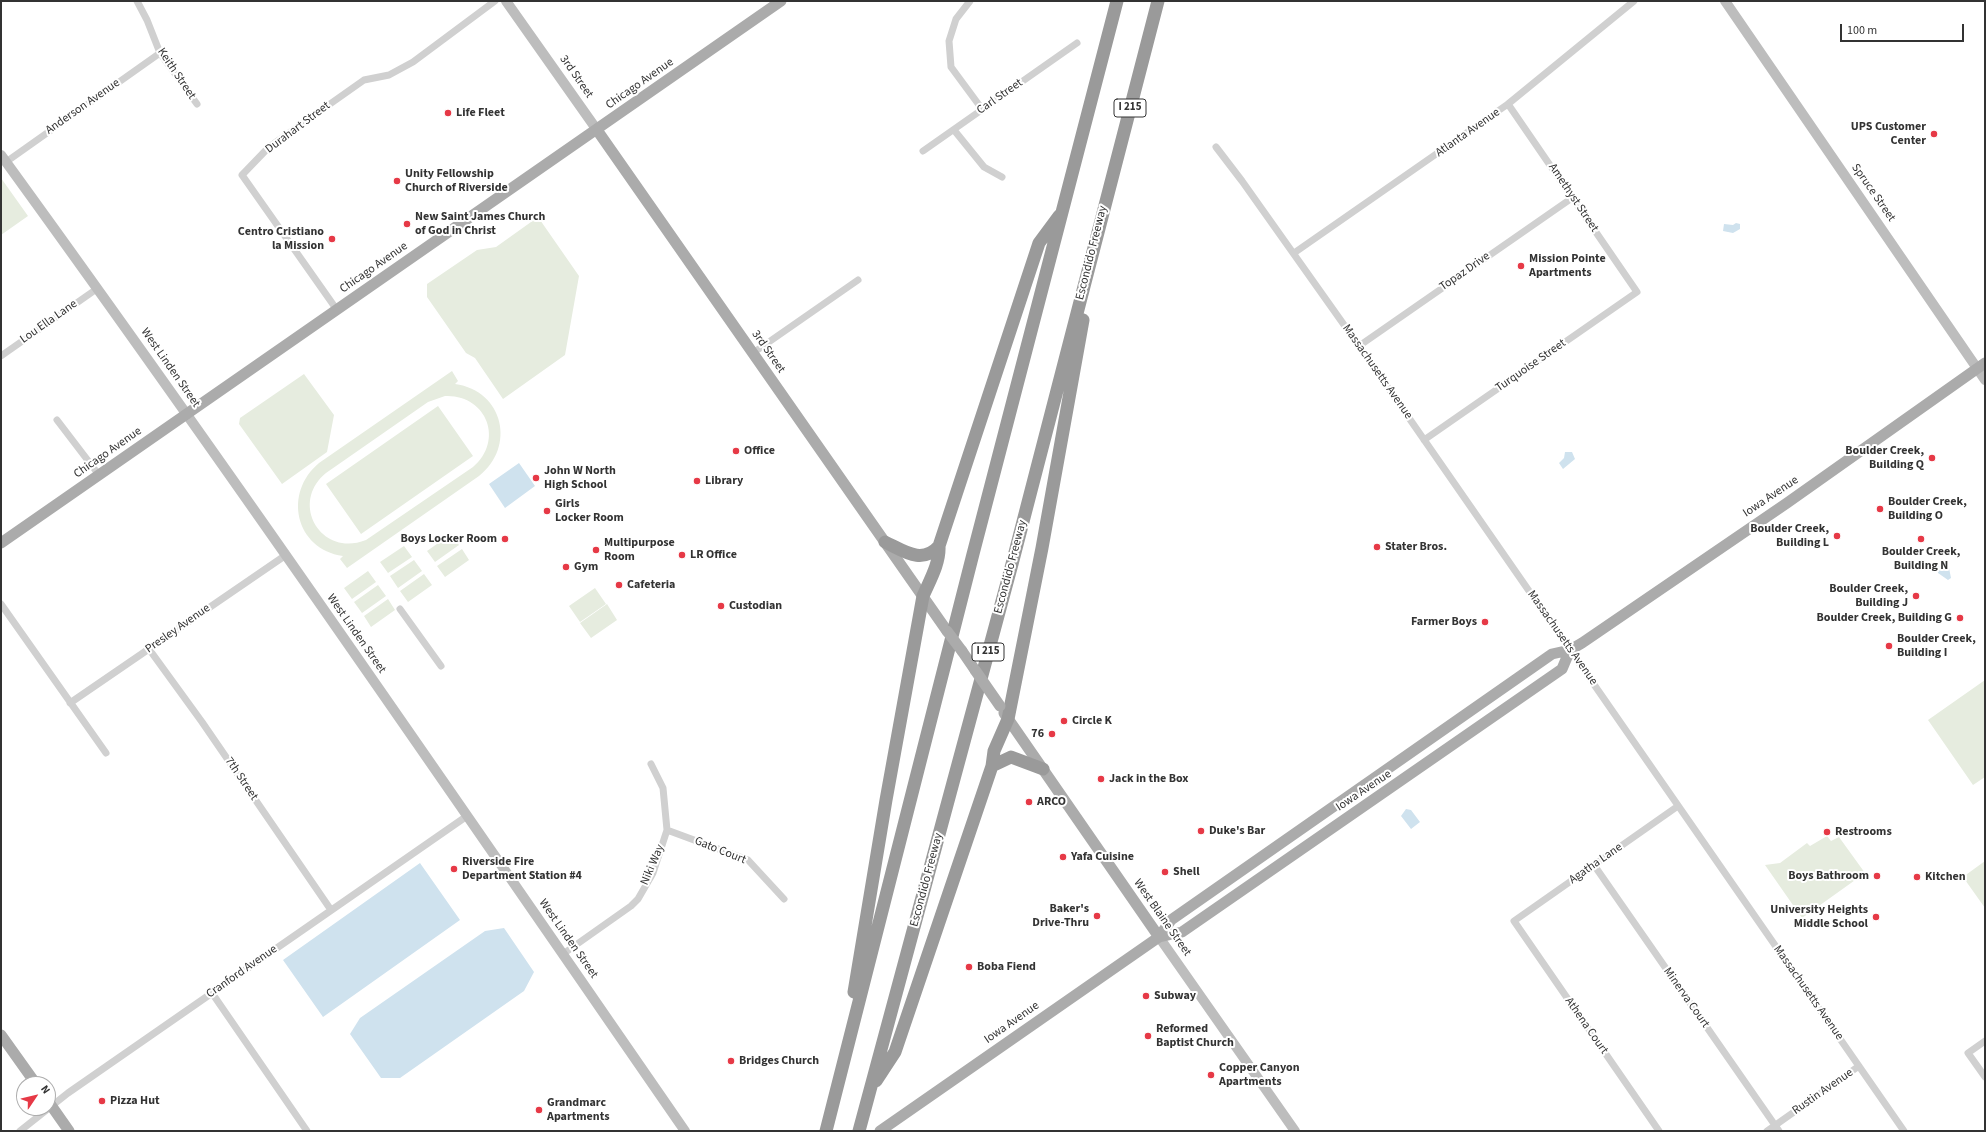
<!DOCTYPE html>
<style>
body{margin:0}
#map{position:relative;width:1986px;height:1132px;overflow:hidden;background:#fff;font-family:"Source Sans 3",sans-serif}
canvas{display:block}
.frame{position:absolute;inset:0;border:2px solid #333;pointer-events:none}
.north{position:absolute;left:16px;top:1076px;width:40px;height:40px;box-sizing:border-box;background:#fff;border:1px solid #adadad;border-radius:50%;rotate:55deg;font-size:11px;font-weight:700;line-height:16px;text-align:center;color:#333}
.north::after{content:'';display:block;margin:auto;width:14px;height:18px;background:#e63946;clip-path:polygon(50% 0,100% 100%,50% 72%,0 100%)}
.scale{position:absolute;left:1840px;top:24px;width:124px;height:18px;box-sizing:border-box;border:2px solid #333;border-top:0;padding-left:5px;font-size:12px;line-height:14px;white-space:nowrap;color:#333;-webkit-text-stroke:3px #fff;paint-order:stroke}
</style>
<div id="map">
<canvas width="1986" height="1132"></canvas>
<div class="frame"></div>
<div class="north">N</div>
<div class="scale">100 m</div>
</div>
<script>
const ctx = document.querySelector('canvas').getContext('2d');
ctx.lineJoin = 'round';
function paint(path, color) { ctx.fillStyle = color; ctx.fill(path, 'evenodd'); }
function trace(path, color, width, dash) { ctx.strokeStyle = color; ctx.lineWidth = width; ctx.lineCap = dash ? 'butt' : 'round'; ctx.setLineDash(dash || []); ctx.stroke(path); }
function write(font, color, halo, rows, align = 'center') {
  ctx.font = font + ' "Source Sans 3",sans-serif'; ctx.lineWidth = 4; ctx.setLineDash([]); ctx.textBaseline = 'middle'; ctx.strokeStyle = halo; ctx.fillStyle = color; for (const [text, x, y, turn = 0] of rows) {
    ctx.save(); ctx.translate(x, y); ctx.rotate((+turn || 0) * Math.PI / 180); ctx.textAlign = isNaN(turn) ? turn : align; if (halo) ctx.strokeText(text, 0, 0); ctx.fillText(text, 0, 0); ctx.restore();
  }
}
const green = new Path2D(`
 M1,178L28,216L1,235Z
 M538,217L579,276L565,355L503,399L475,358L466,353L427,297V284L477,250L496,247Z
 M452,371L458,381L455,384C504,391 516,447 479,476L347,568L340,559L343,556C295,549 283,493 319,463ZM445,396C486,394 505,440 473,467L366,540C321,558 289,503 326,473L428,402Z
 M304,374L334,415L327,452L282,484L239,424L240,418Z
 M438,406L473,456L361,534L326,484Z
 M451,534L459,545L435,562L427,551Z
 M404,546L412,557L388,573L380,562Z
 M462,549L469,560L445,577L437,566Z
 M414,560L422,571L398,588L390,576Z
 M368,571L376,582L352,599L344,588Z
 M424,574L432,585L408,602L400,591Z
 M378,585L386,596L362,613L354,602Z
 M595,588L606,604L580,622L569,606Z
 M388,599L395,610L371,627L364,616Z
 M607,604L617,620L591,638L580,623Z
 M1985,680V777L1973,785L1928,720Z
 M1827,836L1831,841L1839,837L1865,873L1802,918L1765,865L1780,863L1807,843L1810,846Z
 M1985,861V908L1963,877Z`);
const water = new Path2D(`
 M1736,223L1740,224V229L1733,233L1723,231L1724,224L1733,225Z
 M1565,452H1572L1575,459L1563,469L1559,463L1564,458Z
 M519,463L535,486L505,508L489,484Z
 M1939,563L1949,568L1951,578L1948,580L1938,573L1937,565Z
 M1406,809L1411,810L1420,822L1411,829L1401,816Z
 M420,863L460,920L323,1017L283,960Z
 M504,928L534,972L524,991L400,1078H381L350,1034L360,1018L485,931Z`);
const street = new Path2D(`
 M137,1L147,20L160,53L197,104
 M970,1L956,19L949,41L951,67L982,109
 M954,130L984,167L1002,177
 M1216,147L1242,181L1359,346L1904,1131
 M923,151L1077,43
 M6,162L160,53
 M1294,253L1508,104L1634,1
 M337,310L242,175L269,147L364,80L389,75L413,62L495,1
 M1359,346L1572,198
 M753,353L858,280
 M1,356L98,288
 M57,420L99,475
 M1424,440L1637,292L1508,104
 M1,604L106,753
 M400,609L441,666
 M149,649L202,722L331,910
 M70,703L286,555
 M667,830L748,860L784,899
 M1594,865L1779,1131
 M563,954L631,906L638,899L653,873L667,830L663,788L651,764
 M212,993L307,1131
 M1985,1041L1968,1053L1985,1077
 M20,1131L68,1093L467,816
 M1659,1131L1514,921L1678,806
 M1767,1131L1859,1066`);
const secondary = new Path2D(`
 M506,1L597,130
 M1725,1L1985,380
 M1,155C234,476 459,804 685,1131
 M1159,937L1295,1131`);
const primary = new Path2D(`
 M597,130L947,631
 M1,543L781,1
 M962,651L975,670
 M1004,713L1159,937
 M1159,937L1182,932L1562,669L1570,650
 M1,1035L36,1084
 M48,1101L69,1131
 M880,1131L1159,937L1171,920L1552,654L1570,650L1582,643L1787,503L1985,363`);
const highway = new Path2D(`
 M885,542C904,551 922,565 939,546L1039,243L1059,216
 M992,766L1011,757L1043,769
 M854,992L886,800L923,596C930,580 940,563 939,546
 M876,1081L895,1052L992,766L994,751L1008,719L1042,548L1083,320
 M826,1131L973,554L1117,1
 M859,1131L1012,564L1158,1`);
const primaryBridge = new Path2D(`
 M947,631L962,651
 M975,670L1000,706`);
const markers = [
 [448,113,4,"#e63946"],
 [1934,134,4,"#e63946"],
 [397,181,4,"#e63946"],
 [407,224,4,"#e63946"],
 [332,239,4,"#e63946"],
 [1521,266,4,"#e63946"],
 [736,451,4,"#e63946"],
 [1932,458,4,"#e63946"],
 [536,478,4,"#e63946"],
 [697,481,4,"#e63946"],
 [1880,509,4,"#e63946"],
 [547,511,4,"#e63946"],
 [1837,536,4,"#e63946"],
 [505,539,4,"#e63946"],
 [1921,539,4,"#e63946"],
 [1377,547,4,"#e63946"],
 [596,550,4,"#e63946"],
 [682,555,4,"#e63946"],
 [566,567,4,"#e63946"],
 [619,585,4,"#e63946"],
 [1916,596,4,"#e63946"],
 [721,606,4,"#e63946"],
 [1960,618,4,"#e63946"],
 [1485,622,4,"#e63946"],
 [1889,646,4,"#e63946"],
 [1064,721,4,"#e63946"],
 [1052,734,4,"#e63946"],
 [1101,779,4,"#e63946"],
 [1029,802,4,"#e63946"],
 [1201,831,4,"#e63946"],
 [1827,832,4,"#e63946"],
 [1063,857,4,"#e63946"],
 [454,869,4,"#e63946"],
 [1165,872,4,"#e63946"],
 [1877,876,4,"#e63946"],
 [1917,877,4,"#e63946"],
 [1097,916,4,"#e63946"],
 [1876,917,4,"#e63946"],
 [969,967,4,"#e63946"],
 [1146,996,4,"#e63946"],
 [1148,1036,4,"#e63946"],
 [731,1061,4,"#e63946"],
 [1211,1075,4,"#e63946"],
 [102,1101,4,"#e63946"],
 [539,1110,4,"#e63946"]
];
const shields = [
 [1130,108,32],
 [988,652,32]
];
const shieldNames = [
 ["I 215",1130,108],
 ["I 215",988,652]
];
const streetNames = [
 ["Keith Street",176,74,56],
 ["3rd Street",576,77,55],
 ["Chicago Avenue",640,84,-35],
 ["Carl Street",1000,97,-35],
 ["Anderson Avenue",83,107,-35],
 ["Durahart Street",298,128,-37],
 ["Atlanta Avenue",1468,133,-35],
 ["Spruce Street",1873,193,55],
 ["Amethyst Street",1573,198,56],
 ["Escondido Freeway",1092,253,-76],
 ["Chicago Avenue",374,268,-35],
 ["Topaz Drive",1465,272,-35],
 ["Lou Ella Lane",49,322,-35],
 ["3rd Street",768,352,55],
 ["Turquoise Street",1531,366,-35],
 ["West Linden Street",170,368,55],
 ["Massachusetts Avenue",1377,372,55],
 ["Chicago Avenue",108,453,-35],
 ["Iowa Avenue",1771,497,-34],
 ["Escondido Freeway",1011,567,-75],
 ["Presley Avenue",178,629,-35],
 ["West Linden Street",356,634,55],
 ["Massachusetts Avenue",1562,638,55],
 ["7th Street",241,779,56],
 ["Iowa Avenue",1364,791,-34],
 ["Gato Court",720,851,22],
 ["Agatha Lane",1596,864,-35],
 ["Niki Way",653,865,-67],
 ["Escondido Freeway",927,880,-75],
 ["West Blaine Street",1162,918,55],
 ["West Linden Street",568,939,55],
 ["Cranford Avenue",242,972,-35],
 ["Massachusetts Avenue",1808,993,55],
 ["Minerva Court",1686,998,55],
 ["Iowa Avenue",1012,1023,-35],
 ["Athena Court",1586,1026,55],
 ["Rustin Avenue",1823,1092,-35]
];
const poiNames = [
 ["Life Fleet",456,113],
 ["UPS Customer",1926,127,"right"],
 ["Center",1926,141,"right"],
 ["Unity Fellowship",405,174],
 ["Church of Riverside",405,188],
 ["New Saint James Church",415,217],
 ["of God in Christ",415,231],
 ["Centro Cristiano",324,232,"right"],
 ["la Mission",324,246,"right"],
 ["Mission Pointe",1529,259],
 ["Apartments",1529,273],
 ["Office",744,451],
 ["Boulder Creek,",1924,451,"right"],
 ["Building Q",1924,465,"right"],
 ["John W North",544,471],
 ["High School",544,485],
 ["Library",705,481],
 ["Boulder Creek,",1888,502],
 ["Building O",1888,516],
 ["Girls",555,504],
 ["Locker Room",555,518],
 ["Boulder Creek,",1829,529,"right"],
 ["Building L",1829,543,"right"],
 ["Boys Locker Room",497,539,"right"],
 ["Multipurpose",604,543],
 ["Room",604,557],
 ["Stater Bros.",1385,547],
 ["Boulder Creek,",1921,552,"center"],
 ["Building N",1921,566,"center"],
 ["LR Office",690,555],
 ["Gym",574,567],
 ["Cafeteria",627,585],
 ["Boulder Creek,",1908,589,"right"],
 ["Building J",1908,603,"right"],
 ["Custodian",729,606],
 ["Boulder Creek, Building G",1952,618,"right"],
 ["Farmer Boys",1477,622,"right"],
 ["Boulder Creek,",1897,639],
 ["Building I",1897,653],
 ["Circle K",1072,721],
 ["76",1044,734,"right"],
 ["Jack in the Box",1109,779],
 ["ARCO",1037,802],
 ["Duke's Bar",1209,831],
 ["Restrooms",1835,832],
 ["Yafa Cuisine",1071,857],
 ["Riverside Fire",462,862],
 ["Department Station #4",462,876],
 ["Shell",1173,872],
 ["Boys Bathroom",1869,876,"right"],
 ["Kitchen",1925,877],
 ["Baker's",1089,909,"right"],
 ["Drive-Thru",1089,923,"right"],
 ["University Heights",1868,910,"right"],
 ["Middle School",1868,924,"right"],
 ["Boba Fiend",977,967],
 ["Subway",1154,996],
 ["Reformed",1156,1029],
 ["Baptist Church",1156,1043],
 ["Bridges Church",739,1061],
 ["Copper Canyon",1219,1068],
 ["Apartments",1219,1082],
 ["Pizza Hut",110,1101],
 ["Grandmarc",547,1103],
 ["Apartments",547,1117]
];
paint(green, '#e6ecdf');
paint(water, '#cfe2ee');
trace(street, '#d0d0d0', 7);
trace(secondary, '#bdbdbd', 10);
trace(primary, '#ababab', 11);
trace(highway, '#9a9a9a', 13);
trace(primaryBridge, '#ababab', 11);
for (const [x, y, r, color] of markers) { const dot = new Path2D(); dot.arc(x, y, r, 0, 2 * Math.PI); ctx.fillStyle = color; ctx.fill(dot); trace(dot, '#fff', 1.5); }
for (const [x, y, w] of shields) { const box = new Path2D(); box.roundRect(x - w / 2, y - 9, w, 18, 3); ctx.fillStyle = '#fff'; ctx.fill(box); trace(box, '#333', 1); }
write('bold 11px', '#333', null, shieldNames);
write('12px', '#333', '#fff', streetNames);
write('bold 12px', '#333', '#fff', poiNames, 'left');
</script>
